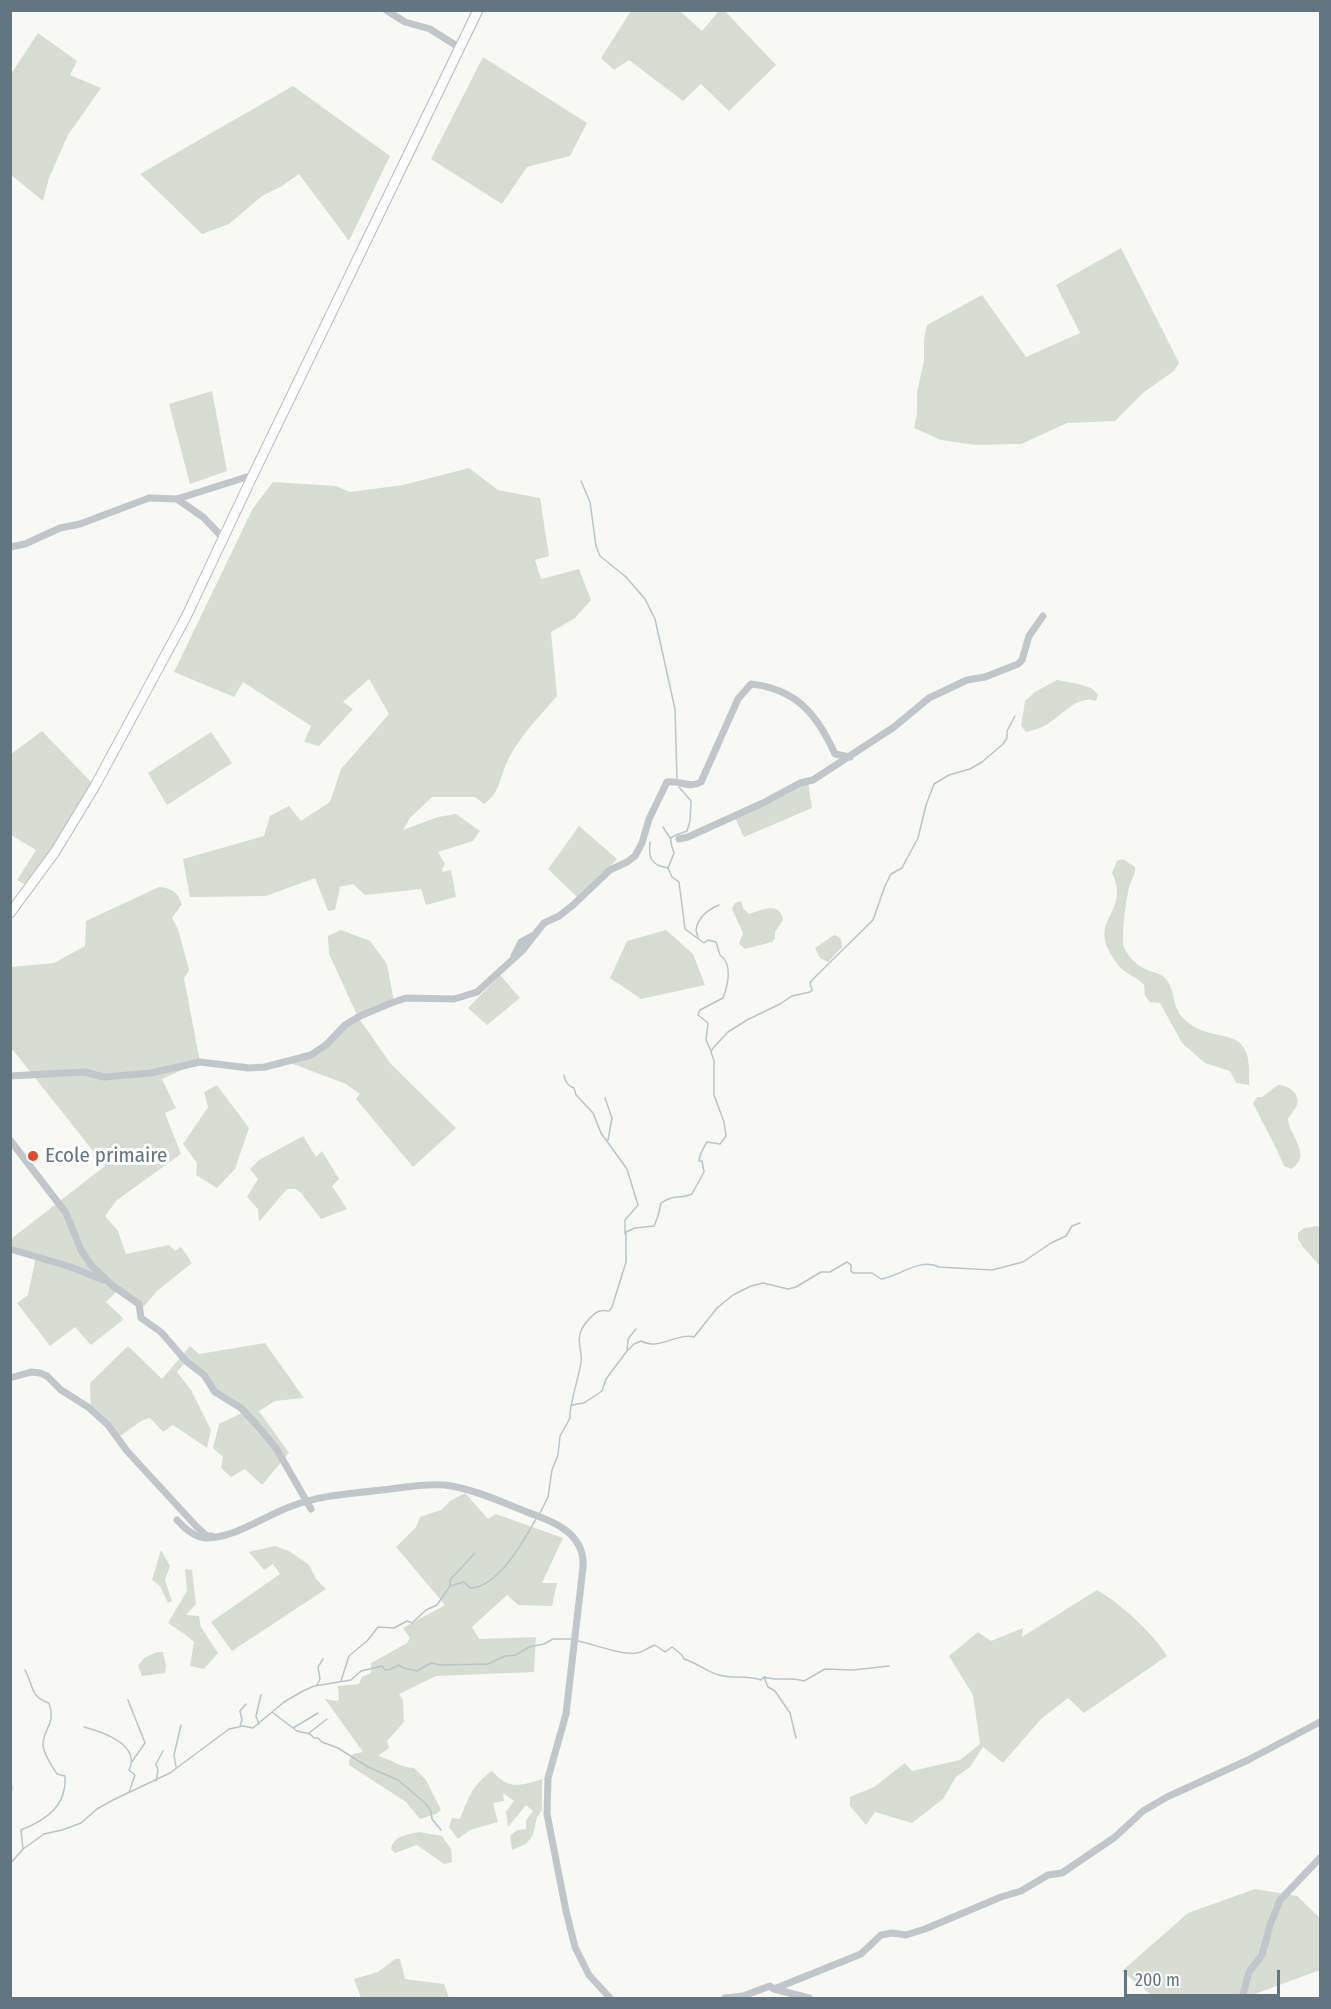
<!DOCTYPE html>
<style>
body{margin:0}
#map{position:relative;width:1331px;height:2009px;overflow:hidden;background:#f8f8f5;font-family:"Fira Sans Condensed",sans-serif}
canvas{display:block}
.frame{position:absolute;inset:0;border:12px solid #627681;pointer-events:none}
.scale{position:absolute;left:1124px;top:1970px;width:156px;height:27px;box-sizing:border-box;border:3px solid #627681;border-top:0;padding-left:8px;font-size:18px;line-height:21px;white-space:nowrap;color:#627681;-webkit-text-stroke:4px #fff;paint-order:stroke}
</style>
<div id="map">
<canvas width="1331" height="2009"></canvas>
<div class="frame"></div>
<div class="scale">200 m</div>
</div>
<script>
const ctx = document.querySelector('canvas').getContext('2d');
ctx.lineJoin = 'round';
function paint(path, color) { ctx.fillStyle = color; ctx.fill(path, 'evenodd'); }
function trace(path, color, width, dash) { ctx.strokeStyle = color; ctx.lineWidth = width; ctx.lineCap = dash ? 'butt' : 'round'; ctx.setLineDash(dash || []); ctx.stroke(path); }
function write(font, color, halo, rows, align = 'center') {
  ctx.font = font + ' "Fira Sans Condensed",sans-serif'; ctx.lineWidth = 6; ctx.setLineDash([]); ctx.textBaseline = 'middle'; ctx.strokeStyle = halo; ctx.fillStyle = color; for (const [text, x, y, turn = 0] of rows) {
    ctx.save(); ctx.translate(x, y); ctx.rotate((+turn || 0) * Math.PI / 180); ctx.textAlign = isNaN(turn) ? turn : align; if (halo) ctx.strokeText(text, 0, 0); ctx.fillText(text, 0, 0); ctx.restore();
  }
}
const green = new Path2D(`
 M724,10L776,65L729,111L701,84L683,101L629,60L614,70L601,58L631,11H680L702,31L719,11Z
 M38,33L77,61L70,75L101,88L68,135L49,178L43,201L10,174L11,74Z
 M483,57L587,123L570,156L527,167L502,204L431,159Z
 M293,86L390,156L349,241L299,174L282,186L262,196L229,224L202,234L140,174Z
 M1121,248L1179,363L1174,371L1144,392L1115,421L1067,423L1021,444H1015L975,445L941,440L914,428L917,414V392L924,361V339L927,325L982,295L1026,357L1080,333L1056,285Z
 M212,391L227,471L190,484L169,404Z
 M469,468L498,490L540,498L549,556L535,560L541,579L579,569L591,600L575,618L551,632L557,696C539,717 517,739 506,764C500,780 498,795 484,804L475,797H432L410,818L403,830L438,817L456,814L480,831L473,841L438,852L445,864L442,869L443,872L451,870L456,897L426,905L421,889L365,895L353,884L340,887L335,910L328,911L315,878L266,896L190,897L183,859L264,836L270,816L289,806L301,821L330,802L341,769L389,714L369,679L343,702L353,709L319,746L304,742L311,726L243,682L234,697L174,672L253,508L273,482L336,486L350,492L403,485Z
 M1057,680L1078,684L1091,688L1098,694L1096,701C1077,695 1064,714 1049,723C1042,728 1034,730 1026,732L1021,726L1025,701L1035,692Z
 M42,731L95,786L29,887L17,880L36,850L11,835V754Z
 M211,732L232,763L167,805L148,773Z
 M808,782L812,808L744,837L734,816Z
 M579,826L617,859L579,899L548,869Z
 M1123,859L1135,867C1136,875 1130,881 1129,888C1126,898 1121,939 1124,947C1128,958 1140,968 1150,971C1156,973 1162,974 1166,979C1176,991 1171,1007 1185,1020C1216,1048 1254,1018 1249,1085L1236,1083L1230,1071L1205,1063L1182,1043L1160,1003L1150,1002L1145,996L1144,985C1137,976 1125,975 1118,965C1113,958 1106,948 1105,940C1100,916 1128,907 1112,873L1117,861Z
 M159,887C172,888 177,892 182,904L172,918L178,929L189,970L184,978L200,1062L162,1079L176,1108L165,1113L181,1154L117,1200L105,1216L118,1231L126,1254L169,1245L175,1251L181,1247L192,1263L157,1291L140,1311L139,1304L118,1290L106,1302L124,1319L91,1345L75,1327L50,1346L17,1303L28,1295L36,1256L11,1249V1239L105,1166L13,1050L11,1051V967L54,963L85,946L86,921Z
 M741,901L743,908L749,914C762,910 780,901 783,920L775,932V938L772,942L745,949L739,944L743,933L732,909L735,903Z
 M341,930L370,941L387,964L394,1002L360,1020L391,1064L456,1128L413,1167L356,1099L360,1094L346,1084L288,1062L311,1055L358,1017L329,954L328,936Z
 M666,930L693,954L705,985L641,999L610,978L627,941Z
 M834,935C841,937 842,940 842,947L828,962L820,958L815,948Z
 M500,975L520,998L487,1025L468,1008Z
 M217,1085L249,1128L235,1169L217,1188L196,1175L197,1163L183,1144L208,1107L204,1092Z
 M1278,1085C1287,1084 1301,1094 1297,1105C1295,1110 1290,1115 1288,1119C1290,1137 1313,1156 1291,1169L1284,1166C1275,1144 1263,1124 1253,1103L1257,1097H1262Z
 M303,1136L316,1157L322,1151L339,1179L332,1186L347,1209L321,1219L300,1192L296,1189H287L259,1222L258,1209L247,1197L258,1179L250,1169L259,1160Z
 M1318,1226L1320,1229V1266L1303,1247L1298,1239V1233L1304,1228Z
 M265,1343L304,1398L275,1401L259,1411L289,1453L262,1485L245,1469L231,1477L221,1468L223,1457L213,1448L219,1424L244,1412L215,1392L209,1381L186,1361L177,1372L191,1390L211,1430L207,1448L173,1425L163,1432L150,1418L143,1420L117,1438L91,1409L90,1383L128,1346L162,1379L190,1346L199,1354Z
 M465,1493L488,1519L496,1514L563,1538L542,1583H557L552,1606L518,1605L507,1595L472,1627L479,1639L536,1637L534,1672L436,1676L399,1694L403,1700L404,1722L387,1741L389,1748L378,1756C391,1759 401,1768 414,1768L426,1780L441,1810L436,1814L420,1819L406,1802L349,1765V1760L353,1754L363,1752L325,1699L337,1701L339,1699L338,1686L359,1684L362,1677L371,1673V1663L407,1643L410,1638L403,1628L445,1605L396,1547L416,1527L420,1517L441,1510L450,1501Z
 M275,1546L289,1551L309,1565L316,1579L326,1589L232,1651L211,1622L280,1574L273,1564L264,1570L249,1552Z
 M161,1550L170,1566L165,1580L172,1601L168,1603L160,1586L152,1580Z
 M185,1569L192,1570L196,1604L186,1615L199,1616L201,1627L218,1653L204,1669L190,1666L194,1642C186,1634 178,1630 168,1623L187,1591Z
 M1097,1590C1120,1603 1153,1633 1167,1656L1084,1713L1068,1698L1041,1719L1003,1763L983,1747L970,1767L956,1777L943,1799L912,1823L875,1812L866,1825L850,1806V1797L874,1787L905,1763L912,1771L960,1760L980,1744L973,1695L949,1656L978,1632L991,1641L1023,1628L1022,1637Z
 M157,1652H163L166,1666L165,1673L142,1676L138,1666L144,1658Z
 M492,1771C508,1790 521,1786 542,1779V1810L537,1817L533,1835L526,1844L512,1850L510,1836L517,1830L526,1829V1820L533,1811L526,1805L508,1827L506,1812L514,1801L503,1793L504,1801L493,1803L498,1822L470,1830L458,1839L449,1827L452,1818L460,1819C469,1797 472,1785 492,1771Z
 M419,1832L442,1836L451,1849L452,1862L444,1864L417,1845L395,1853L391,1849C394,1835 407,1835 419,1832Z
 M1255,1889L1297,1896L1320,1918V1970L1244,1998H1155L1122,1971L1188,1913Z
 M395,1959H400L405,1979L444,1984L449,1998H361L354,1979L378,1972Z`);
const stream = new Path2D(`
 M581,481L590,502L596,546L600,556L626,577L645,599L655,619L675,709L677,779
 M679,787L691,801L690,821L687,831C671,838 667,833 674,853L668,868L672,877L679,882L685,929L704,943L708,940L716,942L720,955C733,964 728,985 723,998L700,1010L698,1015L708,1023L706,1040L711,1051
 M663,827L670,838
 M650,842C648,860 652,865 668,868
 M698,937L696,930C698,917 707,910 719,905
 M564,1075C565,1082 568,1086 574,1088L576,1095L593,1113L601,1133L627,1169L638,1205L625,1220V1234
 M605,1098L612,1118L608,1140
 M627,1351L634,1344L641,1341C658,1351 679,1332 694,1337L717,1308L733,1295L751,1286L763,1283L788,1289L796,1287L821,1272H830L847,1262L851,1265V1271L853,1273H872L881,1279C900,1276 921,1257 939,1267L992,1270L1023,1262L1051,1243L1066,1236L1072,1226L1080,1223
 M572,1405L584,1403L602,1391L606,1379L627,1351L628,1339L636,1329
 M540,1513L548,1497L552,1470L558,1455L560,1436L570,1418C568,1411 579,1375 581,1363C583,1352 576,1342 581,1331C583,1325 594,1312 600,1311C603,1310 606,1311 609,1311L612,1307L626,1262V1232L635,1228L654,1226L658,1216L661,1203C676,1193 679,1200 692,1194L704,1172L702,1161H699C699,1155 704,1147 707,1142L720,1144L726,1136L724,1122L714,1095V1061L711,1052L713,1048L728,1032L747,1020L780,1004L792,996L810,992L812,990L810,983L812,980L873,920L885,886L891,874L902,868L905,862L918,838L926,805L934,784L949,775L970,769L982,762L1003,744L1007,738V731L1015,716
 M450,1585V1580L475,1553
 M578,1641C593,1644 624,1656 637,1653C644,1652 648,1647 655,1645L665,1652L672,1647L682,1655L684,1659C698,1663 709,1674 723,1676C736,1678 749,1676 761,1680L764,1677C779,1682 791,1676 804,1681L825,1669L853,1670L889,1666
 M764,1677L768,1687L775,1691L790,1713L796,1738
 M341,1681L349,1656L367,1641L378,1627L394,1628L407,1621L412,1623L426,1610L437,1605L450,1586L464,1582L470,1588C498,1588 524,1540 536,1519
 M317,1685L320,1679L318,1667L323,1659
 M128,1700L145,1743L131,1763
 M272,1712L297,1731L310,1734L314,1738H318L322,1742L338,1748L368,1767L398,1780L425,1803L431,1811L432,1819L441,1830
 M259,1724L256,1716L261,1695
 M240,1726L242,1720L240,1711L246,1704
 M84,1727C103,1732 141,1745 129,1770L135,1775L129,1792
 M293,1728L318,1713
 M309,1733L327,1719
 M176,1767L174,1755L181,1725
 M156,1781L158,1770L156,1764L163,1751
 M10,1783L12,1787L10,1804
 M23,1849L21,1830C46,1820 67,1806 65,1776L57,1774C52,1766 43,1754 43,1744C44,1727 56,1725 49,1703C29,1696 34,1686 25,1670
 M10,1864L23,1849L44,1834L62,1830L81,1823L97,1809L113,1800L170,1773L229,1729L243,1726L253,1728L284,1702L303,1691L314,1686L351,1680L361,1671L382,1666L385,1670H389L399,1665L404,1668L417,1671L431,1663L441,1665L488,1664L505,1656L516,1655L529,1647L544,1644L553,1639H571`);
const minor = new Path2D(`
 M386,10L405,22L430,29L460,48
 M177,499L203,517L223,538
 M10,547L25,544L60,528L80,524L149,498L177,499L253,475
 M679,839L688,837L763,803L800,783L813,780L894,727L929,698L967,680L985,677L1018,664L1022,660L1029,636L1043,616
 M514,956L521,942L532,936
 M10,1076L84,1072L104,1077L151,1073L200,1062L249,1068L265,1067L311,1055L326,1045L345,1025L360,1016L391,1003L406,998L454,999L477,992L522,951L544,923L559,916L573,905L610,870L627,862L635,856L642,843L649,819L667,782C680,780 689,789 701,782L738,699L751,684C796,689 817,714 835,754L850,757
 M10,1140L66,1213L81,1250L91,1265L113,1286L139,1304L141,1318L161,1332L186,1361L204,1375L215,1392L241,1408L256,1424L276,1448L311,1509
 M10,1249L71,1267L103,1280
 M10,1378L31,1372L40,1373L47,1376L61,1390L88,1407L108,1425L127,1451L196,1526L207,1536H212
 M177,1520C185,1529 195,1538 207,1538C237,1537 264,1516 292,1506C321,1495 350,1494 381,1490C402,1488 423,1483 445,1485C475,1489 506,1504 535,1515C560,1524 585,1537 583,1567L566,1714L548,1778L547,1814L566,1911L575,1947L589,1975L610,1998
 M774,1989L809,1998
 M725,1998L743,1996L770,1986L774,1989L861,1954L881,1935L892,1933L906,1935L925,1929L1001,1897L1021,1891L1048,1875L1062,1873L1115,1837L1143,1811L1167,1797L1248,1760L1320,1722
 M1242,1998L1249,1972L1262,1955L1270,1925L1280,1900L1320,1858`);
const major = new Path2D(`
 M10,913L55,852L95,786L186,617L253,475L478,10`);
const markers = [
 [33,1156,6,"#e94624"]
];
const poiNames = [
 ["Ecole primaire",45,1156]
];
paint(green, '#d8ddd4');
trace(stream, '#b8c6c9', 1.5);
trace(major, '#b4babe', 11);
trace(minor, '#c1c6ca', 7);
trace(major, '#fff', 9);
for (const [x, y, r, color] of markers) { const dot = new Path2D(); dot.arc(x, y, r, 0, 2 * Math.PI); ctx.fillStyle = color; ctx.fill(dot); trace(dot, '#fff', 2); }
write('21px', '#627681', '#fff', poiNames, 'left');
</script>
